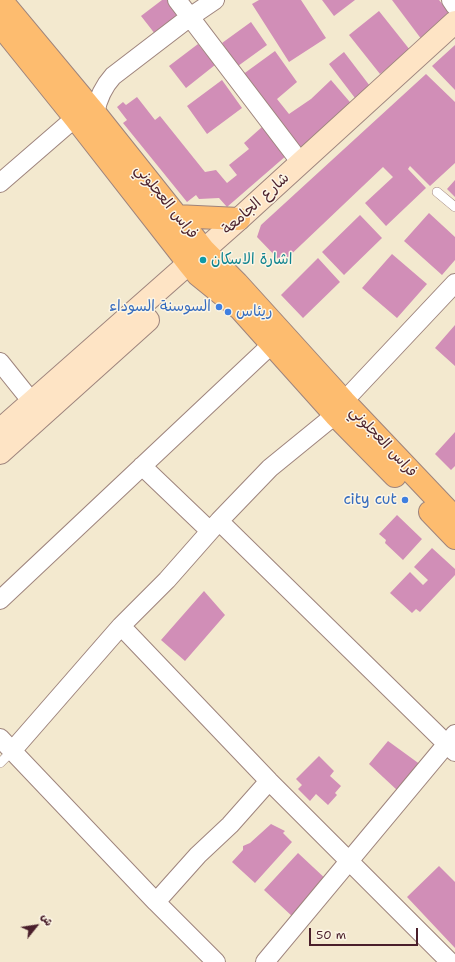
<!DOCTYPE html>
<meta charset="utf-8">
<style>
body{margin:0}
#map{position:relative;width:455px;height:962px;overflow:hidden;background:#f3e9cf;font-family:"Shantell Sans","Playpen Sans Arabic",sans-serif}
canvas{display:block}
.north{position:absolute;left:16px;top:906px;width:40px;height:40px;-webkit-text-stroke:3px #fcf5e5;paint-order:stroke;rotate:60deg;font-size:11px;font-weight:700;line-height:16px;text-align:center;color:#4a1f2b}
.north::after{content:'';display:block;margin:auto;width:14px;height:18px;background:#4a1f2b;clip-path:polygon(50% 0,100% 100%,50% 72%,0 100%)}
.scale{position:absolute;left:309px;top:928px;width:109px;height:18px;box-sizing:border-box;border:2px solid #4a1f2b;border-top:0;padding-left:5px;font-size:12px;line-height:14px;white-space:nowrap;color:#4a1f2b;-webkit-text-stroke:3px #fcf5e5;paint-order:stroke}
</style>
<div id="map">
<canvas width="455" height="962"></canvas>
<div class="north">ش</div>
<div class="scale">50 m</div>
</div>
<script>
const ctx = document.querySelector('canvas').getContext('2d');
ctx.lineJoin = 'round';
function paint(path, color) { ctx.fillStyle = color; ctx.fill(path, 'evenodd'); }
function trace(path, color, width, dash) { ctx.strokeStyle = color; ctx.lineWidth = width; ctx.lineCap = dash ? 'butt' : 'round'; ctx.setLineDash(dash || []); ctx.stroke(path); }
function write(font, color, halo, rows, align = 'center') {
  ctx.font = font + ' "Shantell Sans","Playpen Sans Arabic",sans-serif'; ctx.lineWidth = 3; ctx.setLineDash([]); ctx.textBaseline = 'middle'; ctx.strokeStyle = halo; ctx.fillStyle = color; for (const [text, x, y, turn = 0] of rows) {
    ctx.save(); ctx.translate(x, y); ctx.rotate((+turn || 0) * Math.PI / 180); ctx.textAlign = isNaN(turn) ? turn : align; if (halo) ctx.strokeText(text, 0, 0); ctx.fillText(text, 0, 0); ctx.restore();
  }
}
const building = new Path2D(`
 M162,0H167L183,21L159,39L141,16Z
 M259,0H301L326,38L289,62L252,4Z
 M322,0H355L334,16Z
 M392,0H439L453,17L422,40Z
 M379,11L410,50L380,74L349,35Z
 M251,22L267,45L238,66L222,43Z
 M198,44L215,65L186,88L169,66Z
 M455,45V90L432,66Z
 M275,51L297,82L277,99L289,114L311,99L331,80L355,108L302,158L242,75Z
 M344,52L373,90L358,102L329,64Z
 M426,74L455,102V163L430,186L410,166L408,169L426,188L386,226L365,203L393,177L383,167L282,263L257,237L261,225Z
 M222,80L242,108L207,134L187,106Z
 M137,97L155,120L160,116L205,172L216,170L227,183L237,175L229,165L249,149L244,143L262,127L287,155L227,207L219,198L199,199L196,195L187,202L123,123L127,120L117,107L123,102L126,105Z
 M455,180V197L447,189Z
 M429,213L455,237V260L442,275L404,241Z
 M360,215L382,238L344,275L322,252Z
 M392,254L427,284L397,318L362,288Z
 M318,258L340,282L303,318L281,295Z
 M455,325V366L435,348Z
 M455,432V466L451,470L435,454Z
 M397,515L422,539L403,560L385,543L386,540L379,534Z
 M432,548L455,569V575L420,612L416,609L412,613L390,593L410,572L423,585L428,580L414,567Z
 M204,591L225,615L185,661L161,640Z
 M388,741L421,765L398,791L369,764Z
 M319,756L334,771L330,776L341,786L335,793L337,795L328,805L316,794L310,801L298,789L302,785L296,779Z
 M271,824L285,831L283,833L292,842L255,883L232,862L243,850V846L250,843Z
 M298,853L328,881L294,918L264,890Z
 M439,866L455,882V948L407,897Z`);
const service = new Path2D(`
 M437,192L455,207
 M0,763L12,751`);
const minor = new Path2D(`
 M177,0L301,163
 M451,0L455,6
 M95,113C98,98 103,87 113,76L190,17L215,0
 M0,183L75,118
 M0,362L32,402
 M344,401L455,283
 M142,466L210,531
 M219,521L455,752
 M0,600L272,344
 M121,626L269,781L450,962
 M0,738L156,902L216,962
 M12,751L121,626L167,580L219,521L270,468L335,415
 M156,902L198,855L230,825L269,781
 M265,962L455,734`);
const secondary = new Path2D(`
 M0,430L239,219L455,22
 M0,453L148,320`);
const primary = new Path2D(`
 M1,0L95,113L204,250L237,283L344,401L455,518
 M0,25L75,118L189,264L198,275L240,309L335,415L395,476
 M176,216L239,219
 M430,512L455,538`);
const markers = [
 [203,260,4,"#0f9aa8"],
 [219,307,4,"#3f7fe0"],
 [228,312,4,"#3f7fe0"],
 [405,500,4,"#3f7fe0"]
];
const streetNames = [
 ["فراس العجلوني",166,202,51],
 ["شارع الجامعة",256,204,-42],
 ["فراس العجلوني",383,442,47]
];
const cultureNames = [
 ["اشارة الاسكان",211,260]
];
const shopNames = [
 ["السوسنة السوداء",211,307],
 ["ريئاس",236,312,"left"],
 ["city cut",397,500]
];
paint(building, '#d18eb7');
trace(service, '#9e847d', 10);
trace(minor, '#9e847d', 20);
trace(secondary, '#9e847d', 24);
trace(primary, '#9e847d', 24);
trace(service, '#fff', 9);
trace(minor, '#fff', 18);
trace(secondary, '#fee4c5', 22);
trace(primary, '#fdbc6f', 22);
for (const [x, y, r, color] of markers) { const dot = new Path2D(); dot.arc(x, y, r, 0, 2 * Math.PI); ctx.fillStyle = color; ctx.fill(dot); trace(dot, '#fcf5e5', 1.5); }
write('15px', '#4a1f2b', '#fcf5e5', streetNames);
write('15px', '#0d838f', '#fcf5e5', cultureNames, 'left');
write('15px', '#366cbe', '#fcf5e5', shopNames, 'right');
</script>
